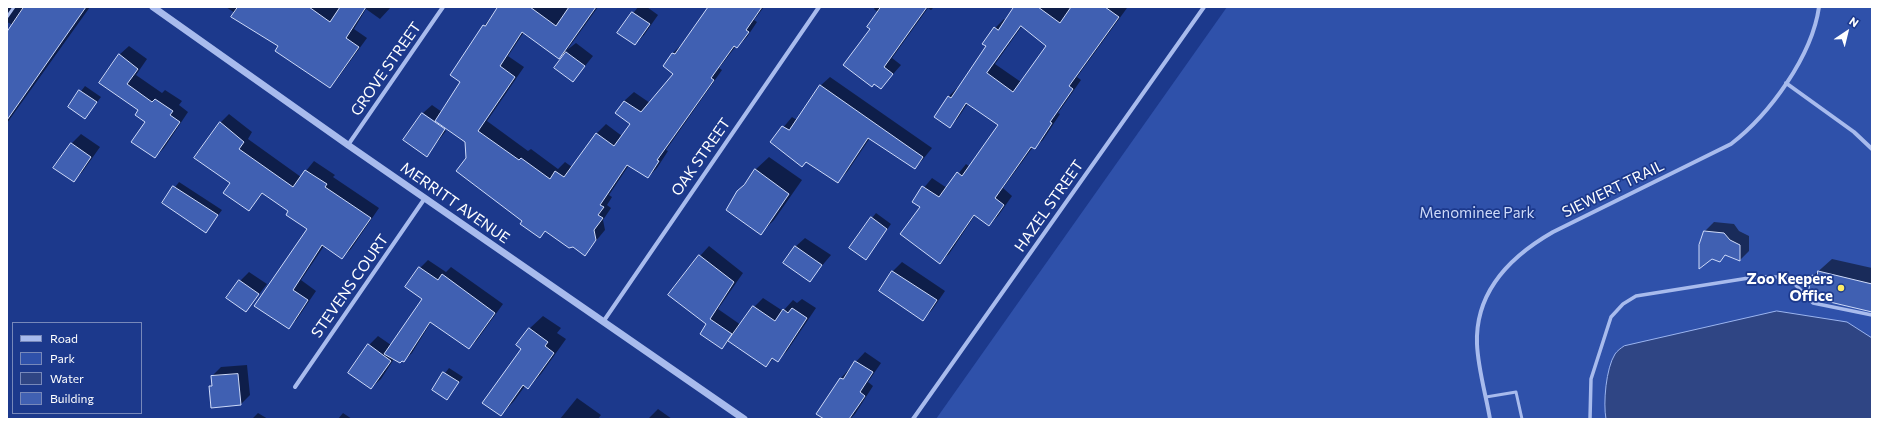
<!DOCTYPE html>
<style>
body{margin:0}
#map{position:relative;width:1879px;height:426px;overflow:hidden;background:#1c398c;font-family:Commissioner,sans-serif}
canvas{display:block}
.frame{position:absolute;inset:0;border:8px solid #fff;pointer-events:none}
.legend{position:absolute;left:12px;top:322px;width:130px;height:92px;box-sizing:border-box;background:#1c398c;border:1px solid #7788ba;margin:0;padding:5px 7px;list-style:none;font-size:12px;color:#fff}
.legend li{display:flex;align-items:center;gap:8px;height:20px}
.legend b{width:20px;border:1px solid #7788ba}
.north{position:absolute;left:1827px;top:12px;width:40px;height:40px;-webkit-text-stroke:3px #1c398c;paint-order:stroke;rotate:35deg;font-size:11px;font-weight:700;line-height:16px;text-align:center;color:#fff}
.north::after{content:'';display:block;margin:auto;width:14px;height:18px;background:#fff;clip-path:polygon(50% 0,100% 100%,50% 72%,0 100%)}
</style>
<div id="map">
<canvas width="1879" height="426"></canvas>
<div class="frame"></div>
<ul class="legend">
<li><b style="height:5px;background:#a8bbed"></b>Road</li>
<li><b style="height:11px;background:#2f51aa"></b>Park</li>
<li><b style="height:11px;background:#2f4584"></b>Water</li>
<li><b style="height:11px;background:#4060b2"></b>Building</li>
</ul>
<div class="north">N</div>
</div>
<script>
const ctx = document.querySelector('canvas').getContext('2d');
ctx.lineJoin = 'round';
function paint(path, color) { ctx.fillStyle = color; ctx.fill(path, 'evenodd'); }
function trace(path, color, width, dash) { ctx.strokeStyle = color; ctx.lineWidth = width; ctx.lineCap = dash ? 'butt' : 'round'; ctx.setLineDash(dash || []); ctx.stroke(path); }
function write(font, color, halo, rows, align = 'center') {
  ctx.font = font + ' Commissioner,sans-serif'; ctx.lineWidth = 3.5; ctx.setLineDash([]); ctx.textBaseline = 'middle'; ctx.strokeStyle = halo; ctx.fillStyle = color; for (const [text, x, y, turn = 0] of rows) {
    ctx.save(); ctx.translate(x, y); ctx.rotate((+turn || 0) * Math.PI / 180); ctx.textAlign = isNaN(turn) ? turn : align; if (halo) ctx.strokeText(text, 0, 0); ctx.fillText(text, 0, 0); ctx.restore();
  }
}
const green = new Path2D(`
 M1227,7H1872V419H936Z`);
const water = new Path2D(`
 M1777,311L1847,322L1872,338V419H1606C1603,403 1606,368 1615,354C1617,351 1621,348 1624,346Z`);
const shadow = new Path2D(`
 M7,7H90L7,123V33L13,25L7,22Z
 M226,7H391L380,19L366,9L354,29L367,38L338,78L330,87L279,46L233,16L235,13Z
 M499,7H598L567,50L576,43L593,56L573,81L556,67L568,51L559,58L524,32L508,56L524,67L487,121L528,151L531,149L558,169L565,162L572,167L596,134L606,124L622,136L631,123L624,101L634,92L650,103L675,73L673,53L682,44L709,7H764L754,20L757,22L747,37L737,47L736,46L719,68L722,70L666,150L668,151L657,168L648,177L629,165L609,195L612,197L607,205L611,208L603,220L605,230L585,254L546,230L540,237L523,221L467,158L466,142L423,113L432,105L442,112L462,82L484,26Z
 M638,7H647L658,15L644,35L635,44L618,33Z
 M875,7H934L931,10L928,8L892,58L901,65L881,88L871,29L878,12L874,9Z
 M1015,7L1127,8L1077,77L1081,80L1058,113L1060,114L1043,140L1034,148L1033,147L1003,188L1012,196L998,216L989,225L975,215L949,254L940,262L921,207L913,201L932,178L947,188L966,164L970,167L1000,125L968,103L958,118L950,126L948,97L957,88L958,89L987,46L984,43L995,28L1004,19L1006,21ZM1022,26L1047,45L1021,82L995,64Z
 M129,46L147,59L136,75L162,93L165,90L182,101L179,105L188,112L164,148L155,157L146,121L139,110L100,83L119,55Z
 M830,77L932,148L924,158L915,168L870,138L847,172L838,181L807,161L771,142L792,117L797,120L820,86Z
 M85,86L101,97L85,118L69,107Z
 M229,114L252,132L248,139L301,177L314,161L335,175L333,177L379,208L351,249L342,258L324,246L301,280L316,291L297,319L288,328L255,306L309,229L290,210L263,193L249,210L232,183L220,123Z
 M423,115L446,131L427,155Z
 M81,134L100,147L83,171L74,181L55,167L72,143Z
 M769,157L802,180L774,220L761,233L747,183L755,170Z
 M179,182L222,210L206,231L163,203Z
 M876,213L891,224L866,259L872,218Z
 M1714,222L1734,224L1739,231L1749,236V251L1740,260L1726,254L1719,261L1705,231Z
 M805,238L831,255L810,280L795,247Z
 M709,246L743,273L718,309L741,325L754,307L763,298L783,311L793,300L797,303L802,299L816,308L787,351L778,360L774,358L766,366L729,341L722,347L708,324L700,256Z
 M1832,259L1872,268V311L1813,276Z
 M428,260L446,272L451,267L503,304L477,340L469,348L431,322L412,353L404,361L394,359L381,379L371,388L369,345L378,336L391,345L423,299L420,268Z
 M902,262L945,291L932,310L923,319L880,291L893,271Z
 M249,272L267,284L246,311L240,281Z
 M543,316L561,328L557,333L566,339L541,374L528,388L525,386L514,401L501,415L529,329Z
 M865,352L881,363L868,382L873,386L855,414L850,419H826L817,413L841,378Z
 M247,365L250,395L241,404L210,387L213,384L212,376L221,367Z
 M449,368L463,377L447,398L433,389Z
 M577,398L601,415L598,419H560Z
 M658,409L672,419H648Z
 M258,413L268,419H252Z
 M343,413L352,419H338Z`);
const building = new Path2D(`
 M24,7H86L7,120V32Z
 M238,7H309L330,22L340,7H366L346,38L359,47L330,88L275,51L278,46L231,17Z
 M498,7H530L556,26L569,7H596L559,59L522,32L500,66L515,77L478,131L519,160L521,158L550,179L555,171L564,177L596,133L614,146L630,124L615,113L624,101L641,112L673,74L663,66L672,53L675,54L708,7H762L746,30L749,32L737,48L734,46L711,78L714,80L657,160L659,161L648,178L627,165L600,205L604,207L598,215L603,218L594,230L596,240L585,256L573,247L569,248L545,231L540,238L520,224L522,221L456,171L466,158L465,142L435,121L460,82L450,75L483,25L485,26Z
 M881,7H927L884,67L893,74L881,89L874,84L872,87L843,65L870,29L867,27Z
 M1014,7H1038L1060,23L1071,7H1105L1119,17L1069,86L1073,89L1050,122L1052,123L1035,149L1031,147L995,198L1004,205L989,226L974,215L940,264L900,234L920,207L912,202L922,186L939,197L957,172L962,176L998,125L966,103L950,128L934,117L948,96L951,98L986,46L982,44L994,27L998,30ZM1021,26L1046,46L1013,92L987,73Z
 M632,12L650,24L635,45L617,33Z
 M566,52L585,66L573,82L554,68Z
 M119,54L138,69L127,84L152,102L155,99L173,111L170,115L180,122L155,158L131,142L145,122L135,115L138,110L99,83Z
 M820,85L923,157L915,169L868,138L838,183L806,162L802,167L770,142L782,126L789,130Z
 M79,90L97,102L85,119L68,107Z
 M422,113L445,129L427,157L403,140Z
 M220,122L244,142L239,149L293,187L305,170L327,184L325,187L371,218L342,259L322,245L293,290L308,300L289,329L254,306L307,229L286,215L288,211L262,193L249,211L223,193L230,183L194,158Z
 M71,143L91,157L74,182L53,168Z
 M755,169L789,194L761,235L726,210L737,191L744,185Z
 M173,186L218,215L206,233L162,203Z
 M871,217L887,229L866,260L849,248Z
 M1704,231L1724,233L1730,240L1740,245V261L1725,255L1720,262L1712,259L1699,269V245Z
 M795,246L822,265L810,282L783,263Z
 M699,255L734,282L710,319L732,334L722,349L700,334L706,324L668,295Z
 M419,267L438,280L442,274L495,313L469,349L430,322L404,362L402,361L400,363L384,354L422,299L405,287Z
 M892,271L937,300L923,321L879,291Z
 M1818,271L1872,284V312L1813,298L1814,294L1808,293L1812,275L1817,277Z
 M239,280L259,294L246,312L226,298Z
 M753,306L775,321L783,309L788,313L792,308L807,318L778,362L772,358L766,367L728,341Z
 M529,328L548,342L545,346L554,353L528,389L523,385L501,416L482,403L521,349L516,345Z
 M368,344L391,361L371,389L348,373Z
 M855,361L873,372L860,392L865,396L849,419H824L816,414L840,378L843,379Z
 M443,372L459,382L447,400L432,390Z
 M238,374L241,405L211,408L209,386H212L211,376Z`);
const service = new Path2D(`
 M7,17L14,7
 M1486,397L1516,392L1522,419`);
const pedestrian = new Path2D(`
 M1590,419L1591,379L1611,317L1623,304L1636,296L1755,277H1788L1813,303L1872,315`);
const minor = new Path2D(`
 M1786,83L1854,132L1872,149
 M348,145L443,7
 M603,322L819,7
 M295,387L425,198
 M913,419L1204,7
 M1490,419C1486,395 1478,369 1477,344C1475,292 1511,256 1553,232L1731,144C1770,114 1812,56 1819,7`);
const tertiary = new Path2D(`
 M153,7L348,145L744,419`);
const markers = [
 [1841,288,4,"#feec65"]
];
const streetNames = [
 ["GROVE STREET",386,69,-55],
 ["OAK STREET",701,157,-55],
 ["SIEWERT TRAIL",1613,189,-26],
 ["MERRITT AVENUE",455,203,35],
 ["HAZEL STREET",1049,206,-55],
 ["STEVENS COURT",350,286,-55]
];
const parkNames = [
 ["Menominee Park",1477,213]
];
const poiNames = [
 ["Zoo Keepers",1833,279],
 ["Office",1833,296]
];
paint(green, '#2f51aa');
paint(water, '#2f4584');
trace(water, '#9bb4ef', 1);
paint(shadow, '#0007');
paint(building, '#4060b2');
trace(building, '#cedaf9', 1);
trace(service, '#a8bbed', 3);
trace(pedestrian, '#a8bbed', 3.5);
trace(minor, '#a8bbed', 4);
trace(tertiary, '#a8bbed', 7);
for (const [x, y, r, color] of markers) { const dot = new Path2D(); dot.arc(x, y, r, 0, 2 * Math.PI); ctx.fillStyle = color; ctx.fill(dot); trace(dot, '#1c398c', 1.5); }
write('15px', '#fff', '#1c398c', streetNames);
write('15px', '#cedaf9', '#1c398c', parkNames);
write('bold 15px', '#fff', '#1c398c', poiNames, 'right');
</script>
